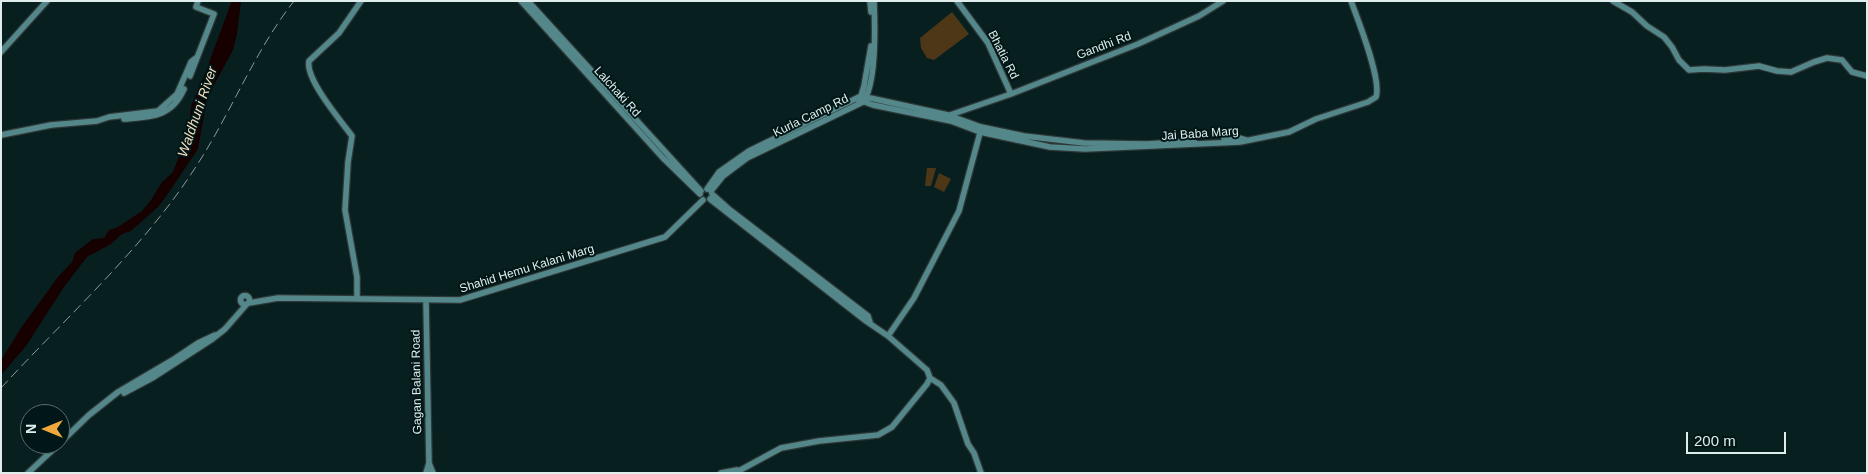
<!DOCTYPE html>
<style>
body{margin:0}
#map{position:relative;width:1868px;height:474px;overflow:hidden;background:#081f20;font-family:Helvetica,sans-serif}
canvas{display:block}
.frame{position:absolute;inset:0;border:2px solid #dfeded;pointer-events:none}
.north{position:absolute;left:20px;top:404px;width:50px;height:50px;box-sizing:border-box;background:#011617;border:1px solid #5a6c6d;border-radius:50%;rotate:270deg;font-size:14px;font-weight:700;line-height:20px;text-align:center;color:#dfeded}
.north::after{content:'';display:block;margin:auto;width:18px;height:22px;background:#eea83c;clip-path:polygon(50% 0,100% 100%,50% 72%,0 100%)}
.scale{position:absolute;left:1686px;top:432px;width:100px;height:22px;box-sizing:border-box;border:2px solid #dfeded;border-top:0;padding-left:6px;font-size:15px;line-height:18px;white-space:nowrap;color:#dfeded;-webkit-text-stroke:4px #011617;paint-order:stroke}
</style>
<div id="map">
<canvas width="1868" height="474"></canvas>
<div class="frame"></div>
<div class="north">N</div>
<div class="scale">200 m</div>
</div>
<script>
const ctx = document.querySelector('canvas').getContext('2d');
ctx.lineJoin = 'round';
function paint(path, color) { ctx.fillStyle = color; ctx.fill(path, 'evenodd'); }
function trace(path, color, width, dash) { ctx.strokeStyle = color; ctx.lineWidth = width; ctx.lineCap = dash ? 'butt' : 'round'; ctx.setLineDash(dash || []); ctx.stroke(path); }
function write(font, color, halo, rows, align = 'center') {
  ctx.font = font + ' Helvetica,sans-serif'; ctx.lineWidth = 4; ctx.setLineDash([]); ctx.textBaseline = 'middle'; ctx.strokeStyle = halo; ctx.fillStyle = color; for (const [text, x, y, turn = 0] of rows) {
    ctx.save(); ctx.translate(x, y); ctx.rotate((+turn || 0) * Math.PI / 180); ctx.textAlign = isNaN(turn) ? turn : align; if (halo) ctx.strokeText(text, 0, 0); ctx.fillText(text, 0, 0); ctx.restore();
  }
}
const green = new Path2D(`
 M952,12L969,34L934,60L927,58L921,48L920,38Z
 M927,168H936L931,186H925Z
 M939,173L951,179L944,192L934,187Z`);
const water = new Path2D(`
 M233,1H241L237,34L233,50L207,98L198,149L165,198L158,207L131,231L122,234L111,244L87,257L64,287L26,346L1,375V360L21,328L58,277L72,262L75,253L93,239L104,238L109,230L118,227L142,211L151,200L162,182L173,172L189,130L191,106L211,60L219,50L226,34Z`);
const river = new Path2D(`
 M212,63L235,1`);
const secondary = new Path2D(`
 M521,1L663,158L700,194
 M528,1L701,191
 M870,1L871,12
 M957,1L988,43L1011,94
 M1613,1L1632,12L1647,26L1664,37L1672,47L1679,60L1689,70L1704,69L1725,70L1759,66L1777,71L1791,72L1814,62L1827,58L1842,60L1852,72L1867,76
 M1,52L47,1
 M190,76L214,14L196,7L198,1
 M861,96L948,115L981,127L1024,136L1084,143L1147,144L1194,141
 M856,99L873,105L951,121L980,132L1050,147L1085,149L1240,142L1289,132L1316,119L1368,102L1376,97C1382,80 1358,20 1351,1
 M947,116L1011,94L1138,44L1199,16L1223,1
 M124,119C151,117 172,117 184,89
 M1,135L51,125L97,121L109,117L158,111L177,94L191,62L196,58
 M1224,139L1239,138L1246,140
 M707,189L719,172L749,151L861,96L864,86L871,46
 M711,191L723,176L747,158L863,102C877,84 875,25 874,1
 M712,194L730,210L868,316L870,322
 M710,199L866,321L888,336L927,370L930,378L941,385L954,403L968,444L974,453L981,473
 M240.5 300a4.5 4.5 0 1 1 9 0a4.5 4.5 0 1 1-9 0Z
 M357,299V277L345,210L348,162L352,136C341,121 305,79 309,61L339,33L361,1
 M426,301L429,463L426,473
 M249,303L278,298L460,300L665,237L703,200
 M888,336L914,298L959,211L981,129
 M124,393L154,377L211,340L225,329L246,305
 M60,443L89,415L118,392L174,359L198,343L215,335
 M429,463L433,473
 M28,473L59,444
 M721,473L737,470
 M735,473L781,448L819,441L878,435L892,427L927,384L930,378`);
const rail = new Path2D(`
 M1,388C67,316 145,247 197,165C232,111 254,52 294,1`);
const streetNames = [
 ["Gandhi Rd",1104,46,-21],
 ["Bhatia Rd",1003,55,63],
 ["Lalchaki Rd",617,92,48],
 ["Kurla Camp Rd",811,116,-26],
 ["Jai Baba Marg",1200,134,-4],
 ["Shahid Hemu Kalani Marg",527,269,-17],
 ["Gagan Balani Road",417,382,-91]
];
const waterNames = [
 ["Waldhuni River",198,112,-71]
];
paint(green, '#4d3717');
paint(water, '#170000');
trace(river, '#170000', 6);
trace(secondary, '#2d3737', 8);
trace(secondary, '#548789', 5.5);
trace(rail, '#889a9a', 1, [10, 5]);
write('12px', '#dfeded', '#011617', streetNames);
write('italic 14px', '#f6ddbe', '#011617', waterNames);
</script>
